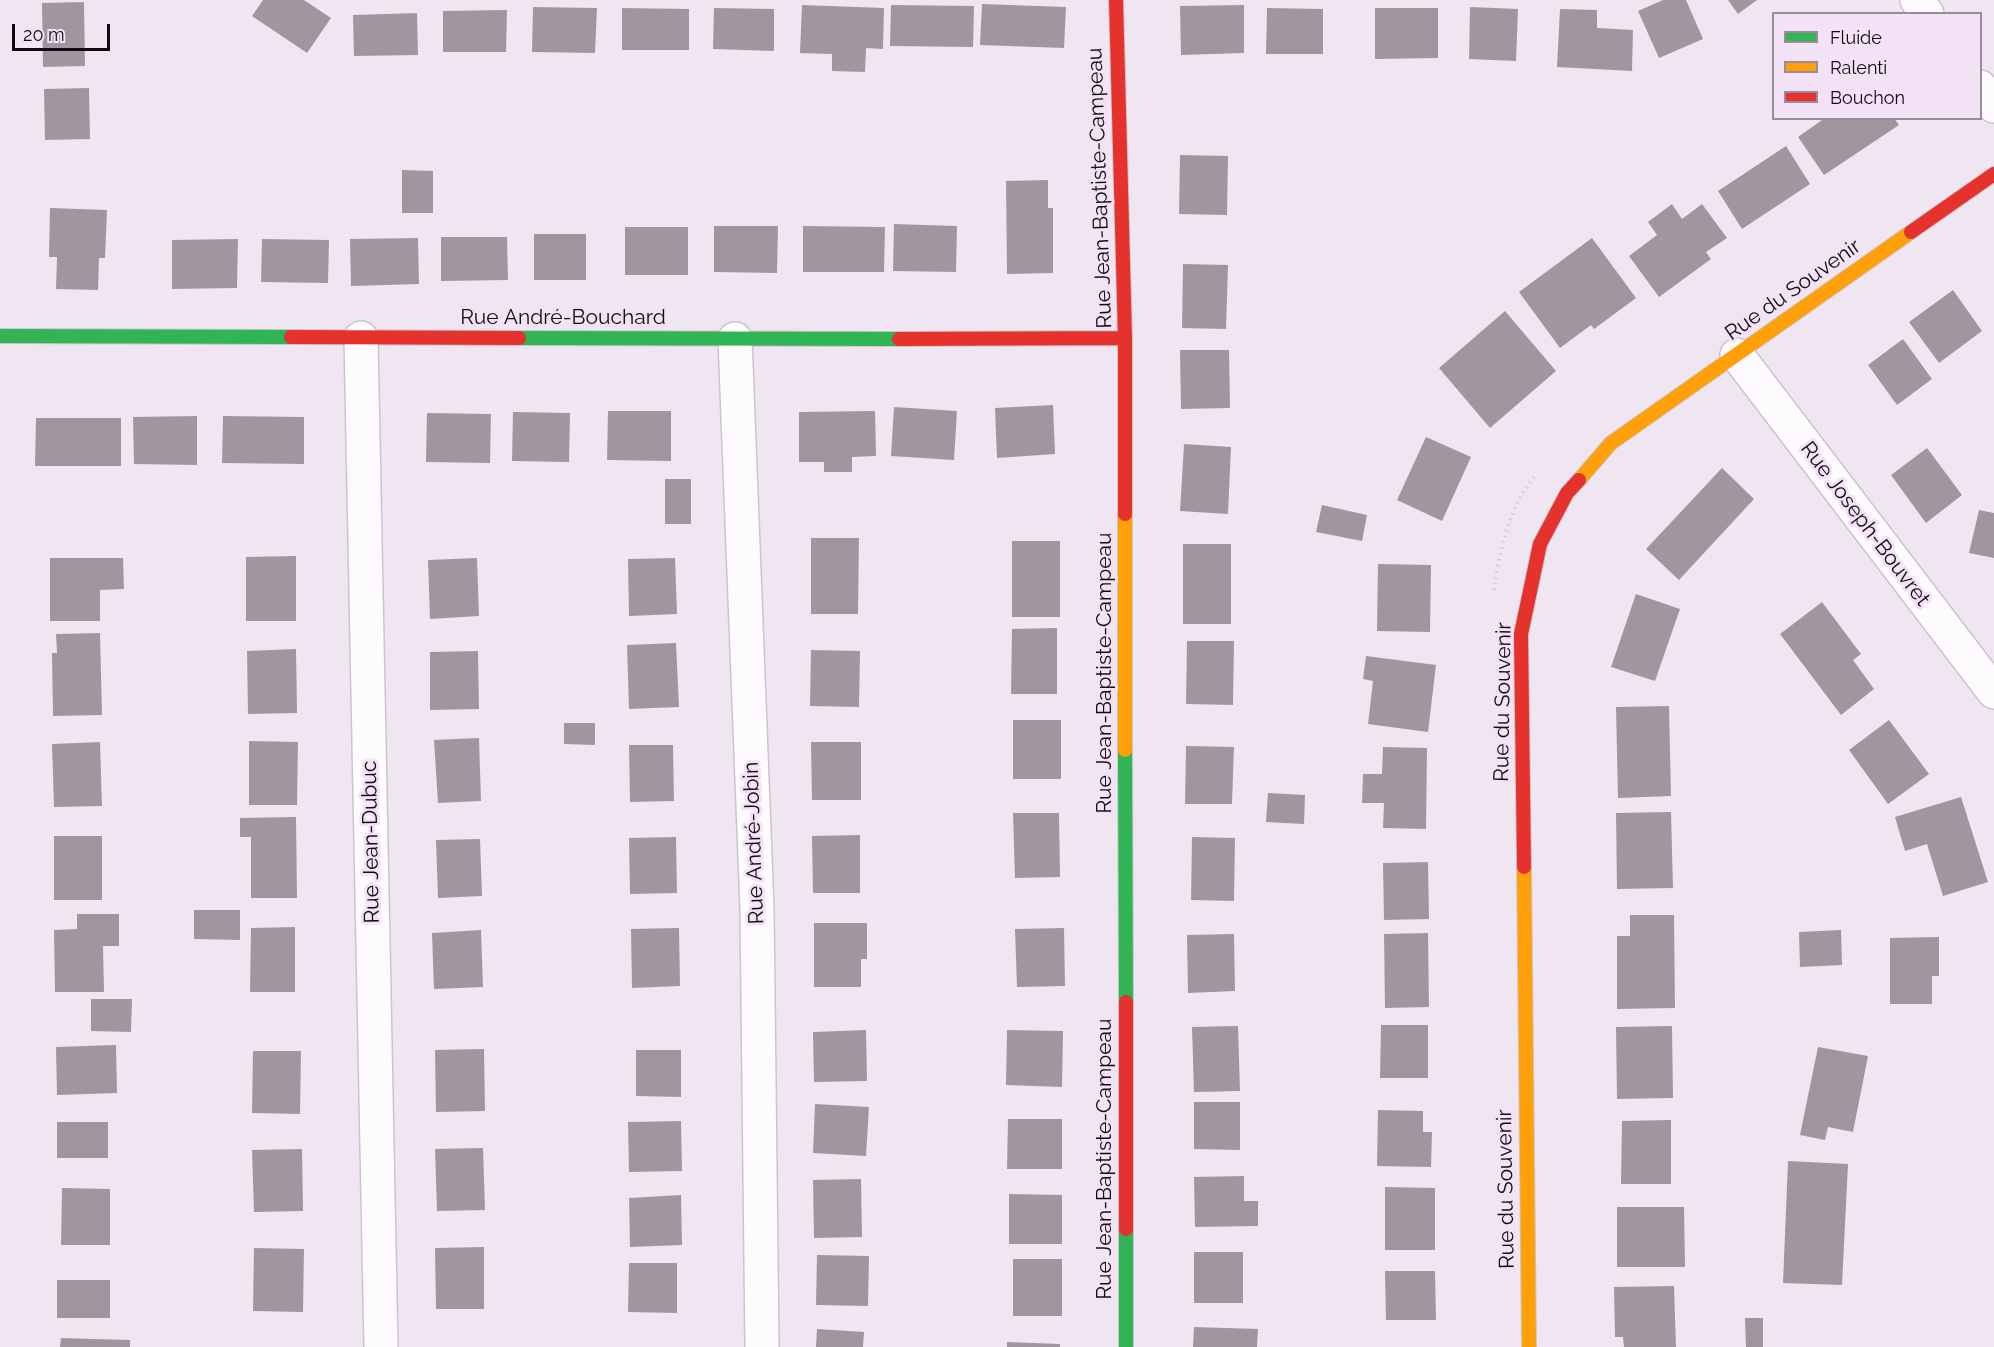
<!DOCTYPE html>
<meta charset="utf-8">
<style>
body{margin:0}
#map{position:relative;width:1994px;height:1347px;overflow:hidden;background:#f0e6f1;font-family:Raleway,sans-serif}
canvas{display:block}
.legend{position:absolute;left:1772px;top:12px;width:210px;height:108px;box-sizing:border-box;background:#f3e2f5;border:2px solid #998c9a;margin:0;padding:8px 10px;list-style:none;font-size:18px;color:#110b11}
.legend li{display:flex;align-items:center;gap:12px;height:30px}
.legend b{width:30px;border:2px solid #998c9a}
.scale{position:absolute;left:12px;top:24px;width:98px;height:27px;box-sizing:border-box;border:3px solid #110b11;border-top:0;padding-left:8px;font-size:18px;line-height:21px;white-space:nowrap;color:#110b11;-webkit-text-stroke:4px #f3e2f5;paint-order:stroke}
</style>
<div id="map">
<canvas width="1994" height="1347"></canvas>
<ul class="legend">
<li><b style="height:8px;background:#30b455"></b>Fluide</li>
<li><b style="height:8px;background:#ff9f0a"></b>Ralenti</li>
<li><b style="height:8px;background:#e5322d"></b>Bouchon</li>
</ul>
<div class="scale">20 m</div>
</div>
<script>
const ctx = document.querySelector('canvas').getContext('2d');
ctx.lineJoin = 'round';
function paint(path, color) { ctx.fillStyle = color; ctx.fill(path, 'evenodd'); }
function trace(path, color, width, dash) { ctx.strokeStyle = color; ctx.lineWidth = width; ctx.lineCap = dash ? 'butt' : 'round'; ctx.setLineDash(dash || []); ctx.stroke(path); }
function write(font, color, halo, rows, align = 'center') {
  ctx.font = font + ' Raleway,sans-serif'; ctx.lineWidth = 6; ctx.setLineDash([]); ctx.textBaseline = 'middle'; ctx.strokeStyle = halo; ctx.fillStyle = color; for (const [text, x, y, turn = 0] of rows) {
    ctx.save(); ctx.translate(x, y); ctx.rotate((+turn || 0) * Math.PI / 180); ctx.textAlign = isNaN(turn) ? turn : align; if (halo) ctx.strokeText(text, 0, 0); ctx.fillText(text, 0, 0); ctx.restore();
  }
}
const building = new Path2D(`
 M263,0H304L331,18L307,53L252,16Z
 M1663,0H1686L1703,39L1659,58L1638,11Z
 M1728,0H1757L1738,14Z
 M84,2L85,66L43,67L42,3Z
 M982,4L1066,7L1064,48L980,45Z
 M802,5L884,8L883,49L866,48L865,72L832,71V54L800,53Z
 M891,5L974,6L973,47L890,46Z
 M1244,5V53L1181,55L1180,6Z
 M533,7L597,8L595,53L532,52Z
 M1470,7L1518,9L1516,61L1469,59Z
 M622,8L689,9V50H622Z
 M714,8L774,9V51L713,49Z
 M1267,8L1323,9V54H1266Z
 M1375,8H1438V58L1375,59Z
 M1560,9L1597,10V28L1633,30L1632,71L1557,67Z
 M507,10L506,52H443V11Z
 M417,13L418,55L354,56L353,15Z
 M89,88L90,139L45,140L44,89Z
 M1825,118H1894L1899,125L1824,175L1798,137Z
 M1786,146L1810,184L1742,229L1718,191Z
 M1180,155L1228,156L1227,215L1179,214Z
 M402,170L433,171V213H402Z
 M1048,180V208H1053V273L1007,274L1006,181Z
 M1672,204L1682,219L1702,204L1727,238L1706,252L1711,259L1659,297L1629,256L1657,235L1648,222Z
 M50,208L107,210L105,258H99L98,290L56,289L57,257H49Z
 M894,224L957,226L956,272L893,271Z
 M714,226H778L777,273L714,272Z
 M803,226L885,227L884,272H803Z
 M625,227H688V275H625Z
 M534,234H586V280H534Z
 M441,237H507L508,280L441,281Z
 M418,238L419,284L351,286L350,239Z
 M1592,238L1636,298L1594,329L1591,325L1560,348L1519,292Z
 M238,239L237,288L172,289V240Z
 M262,239L329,240L328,283L261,282Z
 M1183,264L1228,265L1226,329L1182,328Z
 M1953,290L1982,331L1939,363L1909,322Z
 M1505,311L1556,371L1490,428L1439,368Z
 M1903,339L1932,379L1897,405L1868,365Z
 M1180,350H1229L1230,408L1181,409Z
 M1053,405L1055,454L997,458L995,408Z
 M894,407L957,411L954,460L891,456Z
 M608,411H671V461L607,460Z
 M875,411L876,456L852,457V472H824V462H799V412Z
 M513,412L570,413L569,462L512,461Z
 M427,413L491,414L490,463L426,462Z
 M197,416V465L134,464L133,417Z
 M223,416L304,417V464L222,463Z
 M36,418H121V466H35Z
 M1426,437L1471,457L1442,521L1397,500Z
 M1184,444L1231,447L1228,514L1180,511Z
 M1927,448L1962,495L1926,523L1891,475Z
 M1722,468L1754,499L1679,580L1646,549Z
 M665,479H691V524H665Z
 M1322,505L1367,515L1362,541L1316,532Z
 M1979,510L1994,513V558L1969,553Z
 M811,538H859L858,614H811Z
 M1012,541H1060V617H1012Z
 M1183,544H1231V624H1183Z
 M296,556V621H246V557Z
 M50,558H123L124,589L100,590V621H50Z
 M477,558L479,616L430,619L428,560Z
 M675,558L677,614L629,616L628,559Z
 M1378,564L1431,565L1430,632L1377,631Z
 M1636,594L1680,609L1655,681L1611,667Z
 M1822,602L1861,654L1853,660L1874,689L1841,715L1780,634Z
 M1057,628V694H1011L1012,629Z
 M100,633L102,715L53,716L52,653H57L56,634Z
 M1187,641H1234L1233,705L1186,704Z
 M676,643L679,707L629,709L627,645Z
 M296,649L297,713L248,714L247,651Z
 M811,650L860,651L859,707L810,706Z
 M478,651L479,709L430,710V652Z
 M1366,656L1436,665L1428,732L1368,724L1373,681L1363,679Z
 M1669,706L1671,796L1618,798L1616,707Z
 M1013,720H1061V779H1013Z
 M1889,720L1929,774L1888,804L1849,750Z
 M564,723H595V745L564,744Z
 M479,738L481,801L438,803L434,740Z
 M249,741L298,742L297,805H249Z
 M100,742L102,806L54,807L52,744Z
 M811,742H861V800H812Z
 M629,745H673L674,801L630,802Z
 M1186,746L1234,747L1232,804H1185Z
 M1383,747L1427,748L1426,829L1383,828L1384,803H1362L1363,774H1382Z
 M1268,793L1305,795L1304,824L1266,822Z
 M1961,797L1988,882L1943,896L1927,844L1905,851L1895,817Z
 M1671,812L1673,888L1617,889L1616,813Z
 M1013,813H1059L1060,877L1015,878Z
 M296,817L297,898H251V837H240V818Z
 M860,835V893H813L812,836Z
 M54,836H102V900H54Z
 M676,837L677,893L630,894L629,838Z
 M1192,837L1235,838L1234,901L1191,900Z
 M480,839L482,896L438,898L436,840Z
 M1428,862L1429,919L1384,920L1383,863Z
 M194,910H240V940L194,939Z
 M77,914H119V946H103L104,992H55L54,930L77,929Z
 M1630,915H1674L1675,1008L1617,1009V936H1630Z
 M814,923H867V959H861V987H814Z
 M295,927V992H250L251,928Z
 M679,928L680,986L632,988L631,929Z
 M1064,928L1065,986L1017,987L1015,929Z
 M481,930L483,987L434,989L432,933Z
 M1841,930L1842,965L1800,967L1799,932Z
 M1428,933L1429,1007L1385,1008L1384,934Z
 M1234,934L1235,991L1188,993L1187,935Z
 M1939,937V976H1932V1004H1890V938Z
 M91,999H132L131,1032L91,1031Z
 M1381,1025H1428V1078H1380Z
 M1238,1026L1240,1091L1194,1092L1192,1027Z
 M1672,1026L1673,1098L1617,1099L1616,1027Z
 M866,1030L867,1081L814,1082L813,1032Z
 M1007,1030L1063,1031L1062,1087L1006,1085Z
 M116,1045L117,1093L57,1095L56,1047Z
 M1818,1047L1868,1056L1853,1132L1828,1127L1825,1140L1800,1135Z
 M484,1049L485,1111L436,1112L435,1050Z
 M636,1050H681V1097L636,1096Z
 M253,1051H301L300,1114L252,1113Z
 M1194,1102H1240V1150L1194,1149Z
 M815,1104L869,1107L866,1156L813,1153Z
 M1378,1110L1423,1111V1132H1432L1431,1167L1377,1166Z
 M1008,1119H1062V1169H1007Z
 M1671,1120V1184H1621L1622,1121Z
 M681,1121L682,1171L629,1172L628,1122Z
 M57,1122H108V1158H57Z
 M483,1148L485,1210L437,1211L435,1149Z
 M302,1149L303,1211L254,1212L252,1150Z
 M1788,1161L1848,1164L1842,1285L1783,1283Z
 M1244,1176V1201H1258V1226L1195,1227L1194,1177Z
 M861,1179L862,1237L814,1238L813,1180Z
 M1385,1187L1435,1188V1250H1385Z
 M62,1188L110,1189V1245H61Z
 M1009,1194L1062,1195V1244H1009Z
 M681,1195L682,1245L630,1247L629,1198Z
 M1617,1207H1684L1685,1267H1617Z
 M484,1247V1309H436L435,1248Z
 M254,1248L304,1249L303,1312L253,1311Z
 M1194,1252H1243V1303H1194Z
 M817,1255L869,1256L868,1306L816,1305Z
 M1013,1259H1062V1316H1013Z
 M629,1263H677V1313L628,1312Z
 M1385,1271H1435L1436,1320H1386Z
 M57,1280H110V1318H57Z
 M1674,1286L1676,1347H1624L1623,1337H1615L1614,1287Z
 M1745,1318H1763V1347H1746Z
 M1194,1327L1258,1329L1257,1347H1193Z
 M817,1329L864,1332L863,1347H816Z
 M61,1338L130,1340V1347H60Z
 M1007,1342L1060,1344V1347H1007Z`);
const path = new Path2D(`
 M1494,590C1499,552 1509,505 1536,475`);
const street = new Path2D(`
 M1917,0L1927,14
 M1980,87L1994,106
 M361,338L381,1347
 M735,339L757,908L762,1347
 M1737,355L1994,692`);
const fast = new Path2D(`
 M0,336L291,337
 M519,338L899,339
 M1125,750L1126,1002
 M1126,1229V1347`);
const slow = new Path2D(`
 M1579,480L1611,443L1911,232
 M1125,514V750
 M1524,867L1529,1347`);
const jam = new Path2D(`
 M1116,0L1125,338V514
 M1911,232L1994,174
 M291,337L519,338
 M899,339L1125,338
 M1524,867L1521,634L1540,544L1567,493L1579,480
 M1126,1002V1229`);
const streetNames = [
 ["Rue Jean-Baptiste-Campeau",1100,188,-92],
 ["Rue du Souvenir",1793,290,-35],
 ["Rue André-Bouchard",563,318],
 ["Rue Joseph-Bouvret",1865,524,53],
 ["Rue Jean-Baptiste-Campeau",1105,673,-90],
 ["Rue du Souvenir",1503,702,-89],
 ["Rue Jean-Dubuc",371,842,-91],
 ["Rue André-Jobin",754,843,-92],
 ["Rue Jean-Baptiste-Campeau",1105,1159,-90],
 ["Rue du Souvenir",1506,1189,-91]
];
paint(building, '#a0979e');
trace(street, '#ccc4cd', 36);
trace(fast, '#ccc4cd', 16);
trace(slow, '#ccc4cd', 16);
trace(jam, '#ccc4cd', 16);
trace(path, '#d1ced1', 4, [1.5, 4.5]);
trace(street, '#fdfbfd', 33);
trace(fast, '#30b455', 14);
trace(slow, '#ff9f0a', 14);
trace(jam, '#e5322d', 14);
write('21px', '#110b11', '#f3e2f5', streetNames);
</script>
